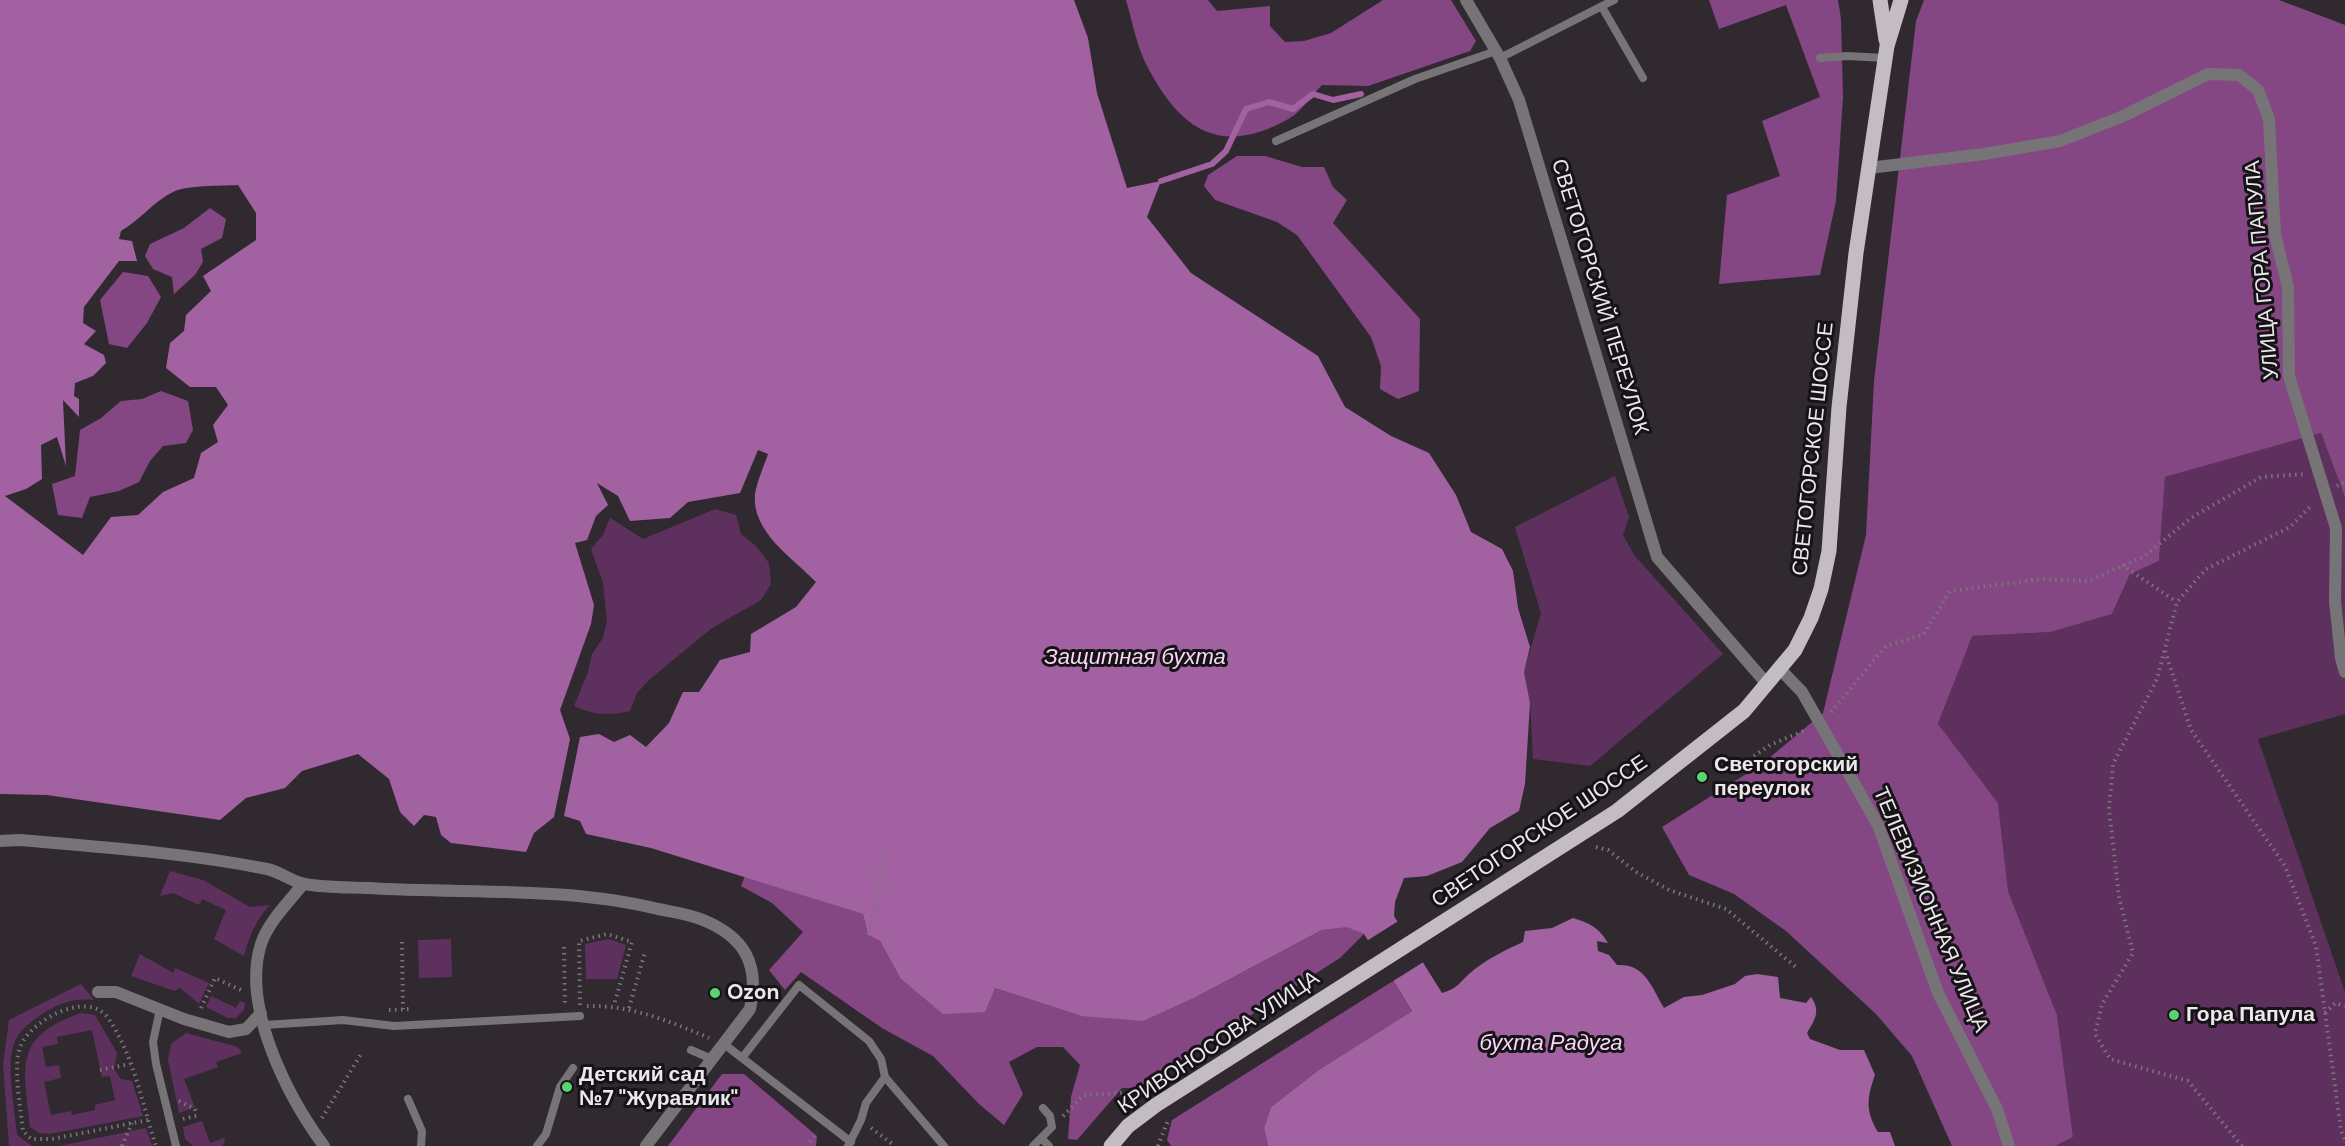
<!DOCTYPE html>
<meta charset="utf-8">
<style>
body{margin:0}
canvas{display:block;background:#302930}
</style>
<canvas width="2345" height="1146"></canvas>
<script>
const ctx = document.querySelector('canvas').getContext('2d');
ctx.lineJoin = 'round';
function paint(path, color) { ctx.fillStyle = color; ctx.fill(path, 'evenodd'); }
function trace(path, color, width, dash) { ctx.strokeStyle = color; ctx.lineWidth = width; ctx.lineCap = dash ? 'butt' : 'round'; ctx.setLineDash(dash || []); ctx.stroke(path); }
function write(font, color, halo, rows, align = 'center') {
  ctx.font = font + ' "DM Sans",sans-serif'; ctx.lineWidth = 6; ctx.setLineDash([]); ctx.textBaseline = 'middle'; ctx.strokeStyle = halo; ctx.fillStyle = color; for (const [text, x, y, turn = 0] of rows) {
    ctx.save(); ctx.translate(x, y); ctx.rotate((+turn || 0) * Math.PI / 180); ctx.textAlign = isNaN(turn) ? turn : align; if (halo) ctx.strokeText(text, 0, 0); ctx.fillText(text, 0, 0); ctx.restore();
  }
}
const green = new Path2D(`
 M2321,433L2345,497V714L2258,739L2345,992V1146H2055L2073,1137L2057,1015L2008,891L1998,803L1938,725L1971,636L2051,632L2112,614L2130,574L2159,561L2165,477Z
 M1615,476L1629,517L1623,535L1634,555L1723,654L1590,766L1533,759L1530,703L1524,672L1541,613L1515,527Z
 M715,509L736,515L741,534L756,546L769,563L771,584L761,600L712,628L650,679L637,693L630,711C608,716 594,715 574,706L588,672L592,654L603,638L607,620L603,583L591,549L603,535L610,518L643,539Z
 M170,871L203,880L250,907L270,905C256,919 249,937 244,956L214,939L226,910L202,899L199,905L173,893L160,896Z
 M451,939L452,977L419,978L418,940Z
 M608,939L626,945L617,979H586L585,944Z
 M140,954L173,973L175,968L209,983L199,1004L180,988L175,991L131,976Z
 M81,984L94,1000C75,998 62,1002 45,1012C35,1019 20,1029 15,1041C5,1063 15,1110 17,1135L32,1146H9L3,1065L9,1020Z
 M211,996L236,1008L240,1001L245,1003L244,1010L236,1018H228L206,1007Z
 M81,1013L95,1015L117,1053L114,1069L121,1079L132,1081L143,1116L50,1134L39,1133L30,1127C24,1067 12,1037 81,1013ZM92,1030L102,1077L110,1076L115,1100L95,1105V1110L72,1115L71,1111L51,1115L44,1082L61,1078L59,1065L46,1067L42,1047L58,1044L57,1037Z
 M186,1033L238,1047L242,1053L216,1062L218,1067L184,1079L195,1107L179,1113L168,1059L171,1044Z
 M202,1121L210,1143L224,1138L225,1142L222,1146H193L185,1139L183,1127Z
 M146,1128L152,1146H59Z`);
const forest = new Path2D(`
 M1126,0H1208L1217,11L1270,6V26L1285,42L1304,41L1331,33L1383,0H1451L1476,41L1470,51L1368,86L1322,85C1312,95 1302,111 1290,118C1219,159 1178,128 1145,62C1136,43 1132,20 1126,0Z
 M1709,0H1838L1841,19L1843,97L1836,201L1820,275L1719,284L1727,195L1780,176L1762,121L1820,97L1786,5L1719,29Z
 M1924,0H2279L2345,25V497L2321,433L2165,477L2159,561L2130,574L2112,614L2051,632L1972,636L1938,724L1998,803L2008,891L2057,1015L2073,1137L2055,1146H1952L1912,1056L1876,1014L1786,931L1734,894L1689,875L1662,827L1762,764L1823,713L1866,535L1874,381L1916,21Z
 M1237,156H1265L1302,167H1324L1333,187L1347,200L1333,223L1420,319L1419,391L1398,399L1380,389L1381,366L1371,337L1297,235L1277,222L1215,200L1204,186L1208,175Z
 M210,208L226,219L222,238L201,249L203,262L195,275L174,294L172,277L153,269L145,256L150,244L184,228Z
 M123,272L148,276L161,297L147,323L127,348L109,344L100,300Z
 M161,391L188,401L193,430L186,443L163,446L150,461L139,482L119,491L90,497L82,518L58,515L52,484L75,476L80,430L101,418L121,401L142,399Z
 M745,876L863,914L868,935L880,941L900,978L995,988L1081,1016L1198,996L1322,930L1347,926L1364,934L1340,958L1137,1088H1122L1077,1140L1068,1139L1071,1097L1080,1065L1063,1047H1037L1009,1062L1023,1094L1004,1125L979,1104L933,1056L882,1028L801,972L785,990L769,970L803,932L772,903L741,886Z
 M1393,981L1412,1011L1320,1069L1271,1107L1264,1128L1268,1146H1171L1167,1140L1172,1120Z
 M722,1074H744L817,1136L816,1146H668Z`);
const water = new Path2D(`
 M0,0H1074L1088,38L1097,93L1127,188L1161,181L1147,217L1191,273L1318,356L1345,407L1391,436L1429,453L1456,495L1471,532L1502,549L1513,571L1518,608L1530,647L1524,672L1530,703L1525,784L1519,811L1490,828L1462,862L1427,876L1404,878L1395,902L1394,916L1442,993C1458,988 1457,985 1469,974C1483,961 1505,950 1523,942L1525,931L1552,928L1573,918C1590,923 1599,928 1608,943L1597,941L1598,951L1609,955L1617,965C1645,963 1652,988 1664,1008L1684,997L1702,995L1735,984L1745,976L1757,974L1778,977L1780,998L1806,1003L1811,997C1821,1011 1815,1020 1807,1033L1810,1039L1840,1050H1864L1875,1075C1867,1097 1865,1111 1878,1132H1890L1895,1146H1268L1264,1128L1271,1107L1320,1069L1412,1011L1364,934L1347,927L1322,930L1198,996L1143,1021L1081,1016L995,988L985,1012L943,1014L900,978L880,941L868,935L863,914L651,848L586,834L580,821L564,816L580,737L599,734L614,742L630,735L646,747L669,723L683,692H699L720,660L750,652L751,634L796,607L816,582C794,559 751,532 755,494C757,481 764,466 768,454L758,450L740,493L688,502L670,518L630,521L618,496L597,483L608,505L596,516L587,540L575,543L594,605L591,624L560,710L570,739L554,817L534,833L526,852L451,843L441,835L436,817L424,815L414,826L400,812L389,779L358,754L302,771L285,788L246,798L220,820L47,795L0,794ZM238,185L256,213V240L203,276L211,291L186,315L184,331L170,343L166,368L190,387H216L228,405L213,425L218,442L201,453L194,478L163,492L138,515L111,517L83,555L5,496L26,489L42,479L41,445L57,437L66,466L63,400L79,417V399L74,396L75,383L93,376L106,363L104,355L84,344L96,331L83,323L84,307L119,261H137L132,241L119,239L121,231C140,220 153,202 173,192C186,185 222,186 238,185Z`);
const pier = new Path2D(`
 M1400,920L1425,961L1390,983L1365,942Z`);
const stream = new Path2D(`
 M1161,181L1212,164L1226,151L1246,109L1269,102L1293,109L1313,94L1333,100L1361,94`);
const path = new Path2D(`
 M2337,486L2345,482
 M2122,565L2177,602
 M2165,651L2191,730L2285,866L2316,946L2341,1130L2345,1140
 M1831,712L1886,646L1924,634L1950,591L2041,579L2088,581L2143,557L2191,518L2261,477L2305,474
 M1744,763L1770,745L1806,730
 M1596,847L1608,850L1636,872L1669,890L1726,909L1797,968
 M868,935L887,848
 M402,942L403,1009
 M564,947L565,1005
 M580,1005L579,941L607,934L632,942L614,1005
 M587,1006C631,1005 669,1021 709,1038
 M201,1008L215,978L241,990
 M629,1008L645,952
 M389,1010L409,1009
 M2325,1013L2335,1003L2345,1006
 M100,1070L130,1064
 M179,1101L195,1109L197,1115
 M1063,1116L1084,1095L1136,1092L1143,1087
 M322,1118L361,1054
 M183,1119L199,1115
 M148,1120L52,1139H31L23,1131C21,1109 12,1065 21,1045C31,1021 87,989 108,1018C134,1055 142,1104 156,1146
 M871,1128L895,1146
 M810,1142L817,1132
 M122,1146L132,1123
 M1158,1146L1169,1118
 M2242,1146L2188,1081L2110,1059L2095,1034L2102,1004L2133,953L2119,897L2109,809L2113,764L2157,679L2177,602L2206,569L2290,527L2312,505`);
const lane = new Path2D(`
 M1602,7L1643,78
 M1500,58L1614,0
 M1820,58L1847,56L1885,58
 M1276,141L1415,79L1496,51
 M160,1009L153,1042L156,1064L176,1146
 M264,1025L343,1020L394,1026L580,1016
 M724,1044L851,1142
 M691,1050L712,1059
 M742,1058L799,985L869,1041L881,1059L885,1077L944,1146
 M408,1099L422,1131L421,1146
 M1041,1138L1049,1146
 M537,1146L546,1134L560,1087L573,1068
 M848,1146L861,1120L866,1103L885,1077
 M1033,1146L1052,1127L1050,1116L1043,1108`);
const street = new Path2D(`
 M1466,0L1500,58L1519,100L1657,557L1767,684
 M1869,168L1984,154L2060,141L2121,117L2208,74L2239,75L2258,90L2269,119L2275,235L2288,287L2289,376L2336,528L2335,601L2341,658L2345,672
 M1779,668L1802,692L1878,825L1938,993L1997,1109L2009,1146
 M0,841L19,840C102,847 186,853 267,869C281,872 292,882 305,884C326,888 348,887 369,888C464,894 566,886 658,909C673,912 689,914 703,920C745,937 760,965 750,1009L646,1146
 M303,884C289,902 268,922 261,944C241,1007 288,1097 324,1146
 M98,992H116L184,1019L229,1032L246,1029L261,1013`);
const primary = new Path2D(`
 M1880,0L1886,40
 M1111,1146L1128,1126L1156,1105L1617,811L1744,711L1795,650L1811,618L1821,589L1829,551L1839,407L1856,253L1887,46L1901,0`);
const markers = [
 [1702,777,6,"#57d570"],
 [715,993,6,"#57d570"],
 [2174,1015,6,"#57d570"],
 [567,1087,6,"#57d570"]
];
const streetNames = [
 ["УЛИЦА ГОРА ПАПУЛА",2263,270,-95],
 ["СВЕТОГОРСКИЙ ПЕРЕУЛОК",1599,297,73],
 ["СВЕТОГОРСКОЕ ШОССЕ",1814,449,-84],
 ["СВЕТОГОРСКОЕ ШОССЕ",1540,832,-34],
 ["ТЕЛЕВИЗИОННАЯ УЛИЦА",1930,910,67],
 ["КРИВОНОСОВА УЛИЦА",1219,1043,-34]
];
const poiNames = [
 ["Светогорский",1714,765],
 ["переулок",1714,789],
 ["Ozon",727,993],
 ["Гора Папула",2186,1015],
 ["Детский сад",579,1075],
 ["№7 \"Журавлик\"",579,1099]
];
const waterNames = [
 ["Защитная бухта",1135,658],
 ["бухта Радуга",1551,1044]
];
paint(green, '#5e305d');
paint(forest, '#854684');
paint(water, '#a261a1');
paint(pier, '#302930');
trace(stream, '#a261a1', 6);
trace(path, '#7c767c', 4, [1.5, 4.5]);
trace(lane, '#777477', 8);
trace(street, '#777477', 12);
trace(primary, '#c4bcc3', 15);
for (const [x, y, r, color] of markers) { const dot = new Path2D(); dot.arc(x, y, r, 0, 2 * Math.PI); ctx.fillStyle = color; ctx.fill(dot); trace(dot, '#161316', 2); }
write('21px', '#ece7ec', '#161316', streetNames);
write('bold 21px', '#ece7ec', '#161316', poiNames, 'left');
write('italic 22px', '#fad6f8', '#161316', waterNames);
</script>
